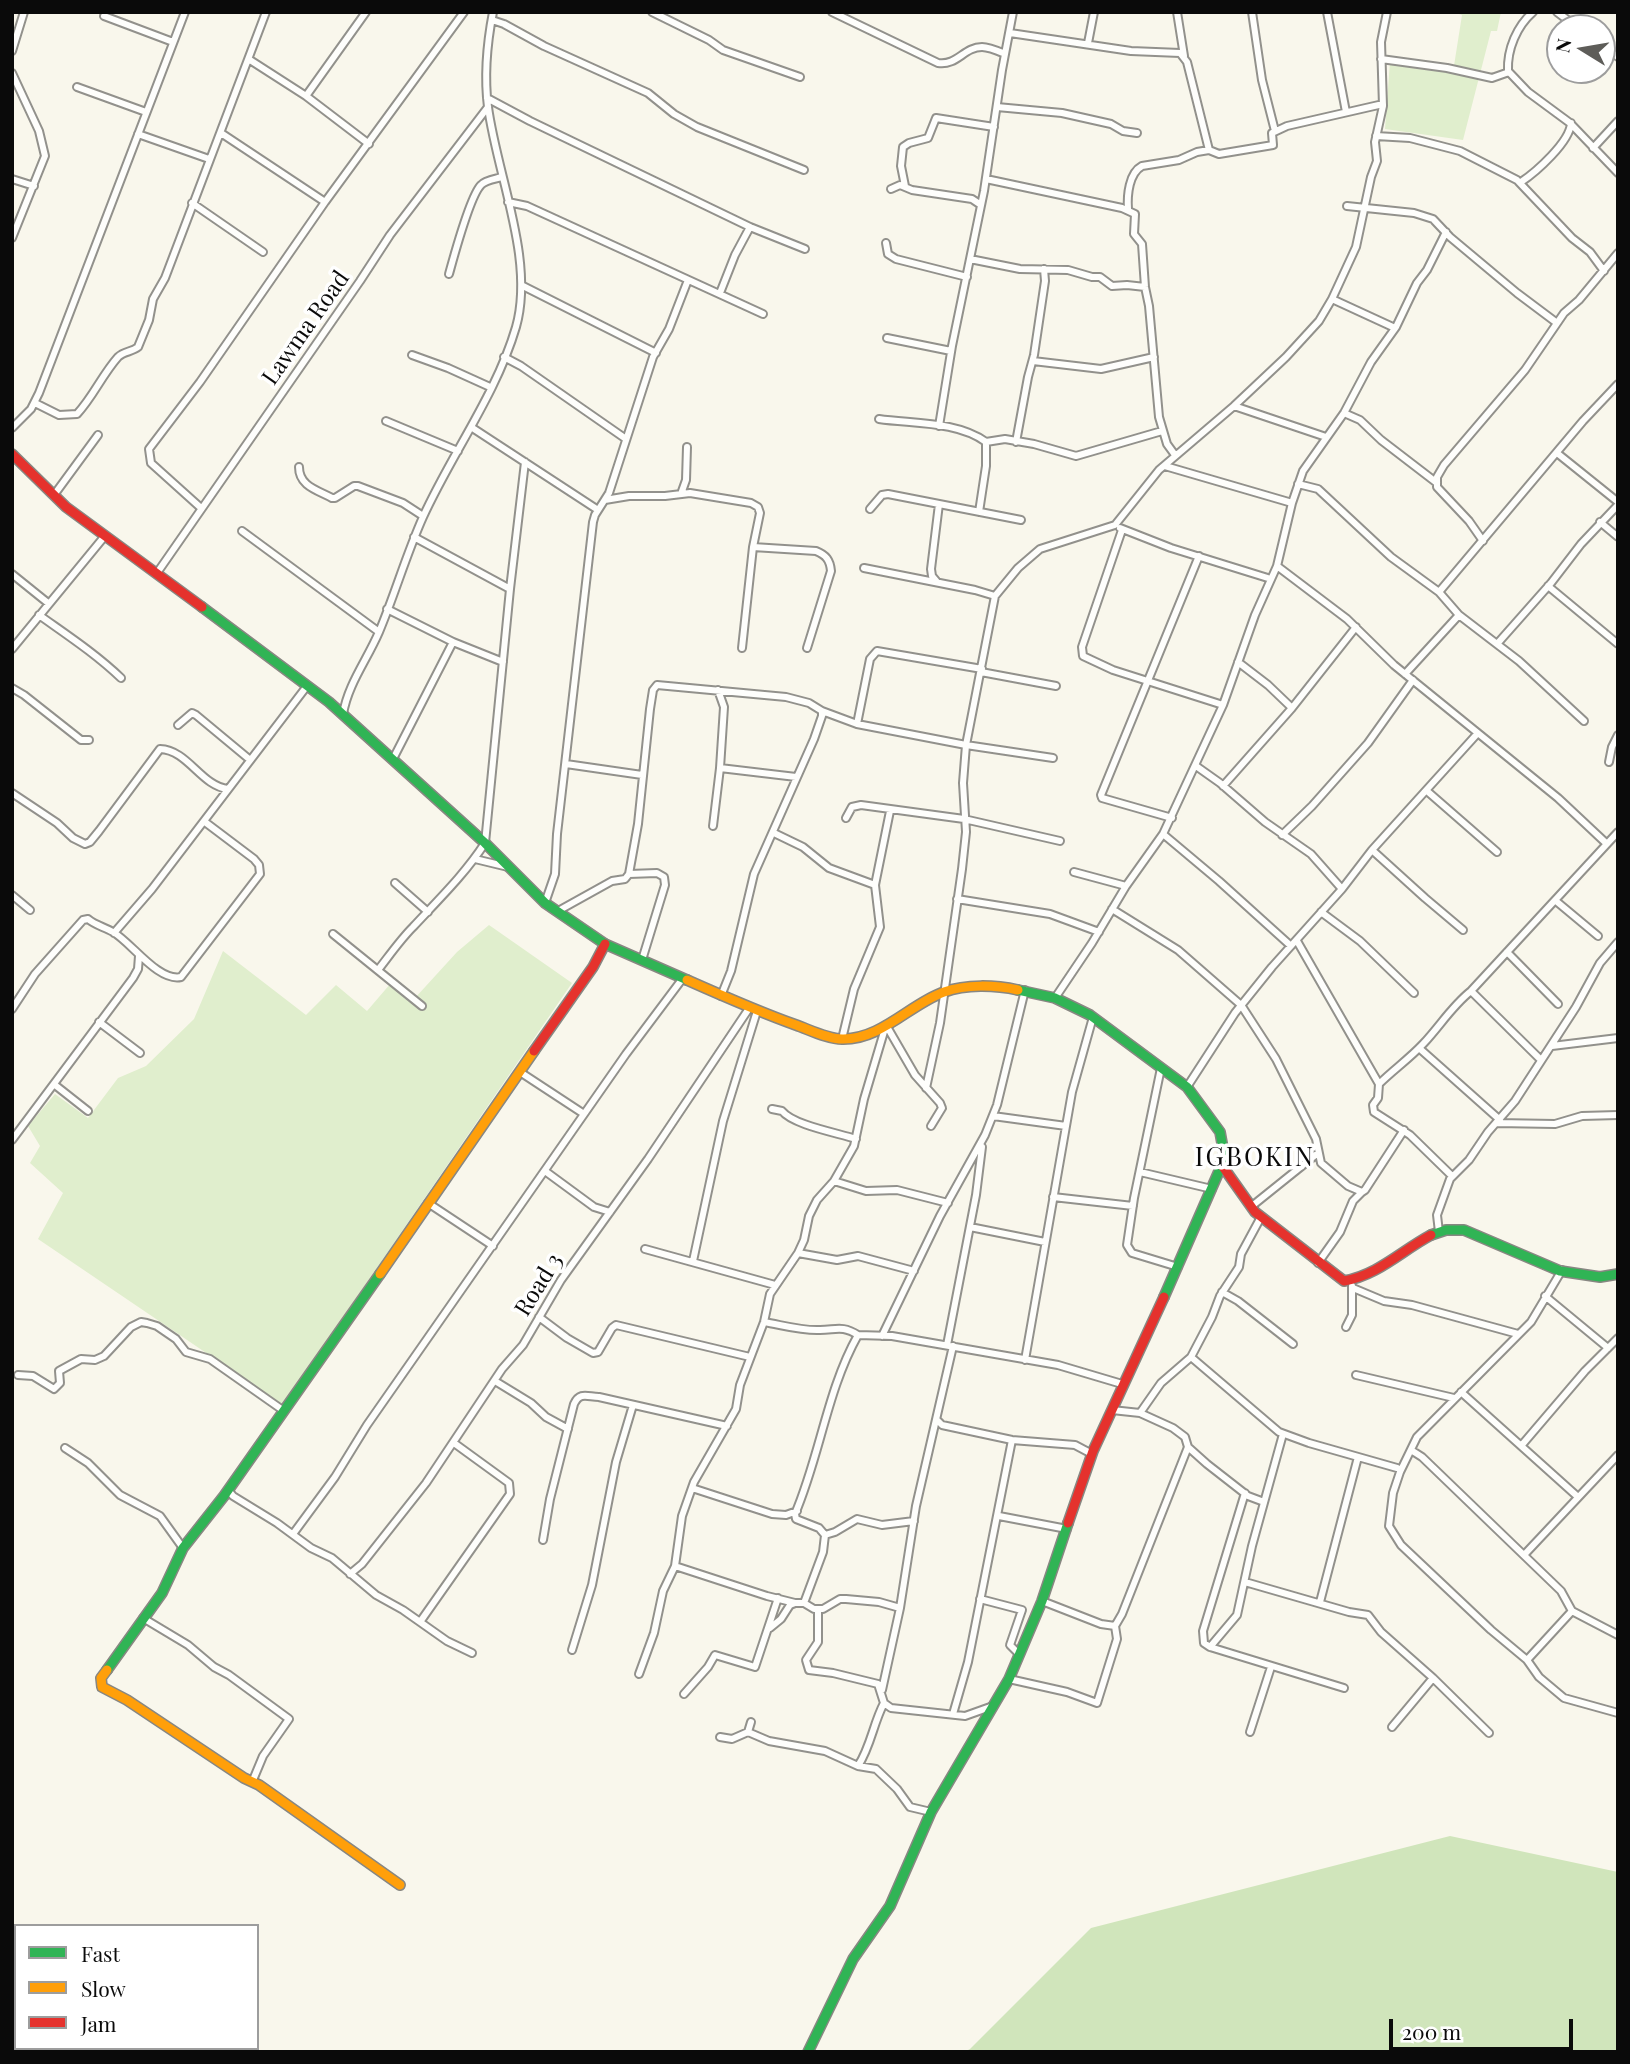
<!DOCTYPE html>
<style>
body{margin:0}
#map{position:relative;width:1630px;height:2064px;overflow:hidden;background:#f9f7ec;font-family:"Playfair Display",serif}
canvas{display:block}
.frame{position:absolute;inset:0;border:14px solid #0a0a0a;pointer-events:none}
.legend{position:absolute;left:14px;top:1924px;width:245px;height:126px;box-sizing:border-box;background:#fff;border:2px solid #9d9d9d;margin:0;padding:9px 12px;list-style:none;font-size:21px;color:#0a0a0a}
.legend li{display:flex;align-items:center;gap:14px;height:35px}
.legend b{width:35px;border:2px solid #9d9d9d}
.north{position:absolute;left:1546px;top:14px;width:70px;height:70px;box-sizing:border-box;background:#fff;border:2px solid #9d9d9d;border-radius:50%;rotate:281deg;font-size:19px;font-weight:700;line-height:28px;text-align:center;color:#0a0a0a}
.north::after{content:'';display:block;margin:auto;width:24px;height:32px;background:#5e5d59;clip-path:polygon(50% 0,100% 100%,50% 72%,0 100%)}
.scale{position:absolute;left:1389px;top:2019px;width:184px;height:32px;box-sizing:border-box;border:4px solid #0a0a0a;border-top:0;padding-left:9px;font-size:21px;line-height:24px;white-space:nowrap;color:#0a0a0a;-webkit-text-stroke:5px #fff;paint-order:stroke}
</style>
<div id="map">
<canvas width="1630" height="2064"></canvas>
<div class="frame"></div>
<ul class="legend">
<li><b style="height:9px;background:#30b455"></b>Fast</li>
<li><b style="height:9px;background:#ff9f0a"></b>Slow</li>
<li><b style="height:9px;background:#e5322d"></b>Jam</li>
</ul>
<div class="north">N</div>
<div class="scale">200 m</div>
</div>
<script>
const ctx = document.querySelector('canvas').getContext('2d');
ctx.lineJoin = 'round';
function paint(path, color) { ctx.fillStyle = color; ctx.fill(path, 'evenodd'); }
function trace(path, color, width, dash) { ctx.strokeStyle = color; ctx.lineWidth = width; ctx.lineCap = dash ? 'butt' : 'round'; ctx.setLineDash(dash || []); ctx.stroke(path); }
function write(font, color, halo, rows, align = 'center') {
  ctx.font = font + ' "Playfair Display",serif'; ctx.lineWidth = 7; ctx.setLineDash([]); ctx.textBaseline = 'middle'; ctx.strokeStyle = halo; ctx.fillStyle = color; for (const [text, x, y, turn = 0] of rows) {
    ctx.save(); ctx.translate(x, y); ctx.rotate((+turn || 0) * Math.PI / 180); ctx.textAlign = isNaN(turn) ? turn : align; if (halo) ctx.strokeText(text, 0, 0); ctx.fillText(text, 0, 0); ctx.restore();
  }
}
const green = new Path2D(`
 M1453,12H1501L1497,31H1491L1463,140L1385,129L1390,62L1453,72L1462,15Z
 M489,925L572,983L283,1405L38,1239L63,1193L30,1163L40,1146L28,1126L55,1094L88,1118L118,1078L146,1066L194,1019L223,951L306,1015L336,985L367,1011L391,983L415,998L457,952Z`);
const forest = new Path2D(`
 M1450,1836L1618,1872V2052H964L970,2049L1091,1928Z`);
const street = new Path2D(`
 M652,12L709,40L723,50L800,77
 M832,12L938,63C957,66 964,47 982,47C989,47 998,51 1005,54
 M1177,12L1184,56
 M1252,12L1262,80L1275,131
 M1327,12L1346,112
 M1533,12C1517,26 1507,49 1508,71L1528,92L1570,123L1618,173
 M1557,12L1578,28
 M104,16L173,42
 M492,20L504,24L544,46L648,93L674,114L697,127L804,170
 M1010,33L1131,51L1180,53L1187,62L1209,150
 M1088,43L1094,12
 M1602,46L1618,57
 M12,51L24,12
 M1381,59L1447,68L1492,78L1509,72
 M250,60L306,96L369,144
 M12,73L39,131L45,156L12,238
 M77,87L146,112
 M306,96L366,12
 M487,98L530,121L750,227L805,249
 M997,107L1062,113L1111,124L1123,131L1137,133
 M221,133L325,202
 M138,134L209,159
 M1376,136L1410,138L1460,151L1517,180L1572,238L1590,252L1604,271
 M1593,148L1618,121
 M12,179L34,186
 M986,179L1122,208L1135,214L1134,234L1142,244L1145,287L1149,306L1159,417L1167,444L1175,455
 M1521,182C1536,172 1570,142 1571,123
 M905,186L901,166L903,147L909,143L928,138L936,118L994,127
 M891,189L900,185L912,190L972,199L981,205
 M508,202L527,206L763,314
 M192,203L263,252
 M1347,206L1414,213L1433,219L1450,237L1517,293L1557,323
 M1128,209C1127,195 1129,173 1142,166L1179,160L1197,152L1209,150L1219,154L1273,145L1272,133L1287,126L1383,104
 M886,243L888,254L896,259L967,277
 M970,259L1020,269L1068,270L1092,277H1100L1112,286L1127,285L1145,287
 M449,274C454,256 470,196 481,185C485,180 495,179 502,177
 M523,286L656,353
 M720,293L735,255L750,227
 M1332,299L1395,328
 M887,338L951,351
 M412,355L448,368L490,387
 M504,357L521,366L626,439
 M1033,361L1101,369L1154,357
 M35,403L59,415L77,414C93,397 102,375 118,357C124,351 132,352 138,347L149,320L153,299L165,278L266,12
 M1234,406L1326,437
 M1344,413L1360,420L1381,440L1437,483
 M879,419C913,424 957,421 986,442L1005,439L1034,444L1076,456L1162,431
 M386,421L458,451
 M939,426L952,346L984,191L1002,70L1013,12
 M471,427L598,510
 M12,428L31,409L39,393L185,12
 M1016,442L1028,377L1034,355L1045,281L1044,269
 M1557,453L1618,502
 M1165,466L1292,503
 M299,467C299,486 317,490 332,498H335L354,486H358L403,503L423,516
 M1298,484L1318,489L1391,557L1439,592L1459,615L1519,661L1584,721
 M681,494L686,480L687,447
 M54,495L98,435
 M605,500L629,496H665L690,493L751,503L758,507L760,513L753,547L742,648
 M201,508L151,463L149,449L200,382L325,202L464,12
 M870,509L882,495L888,494L1021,520
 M979,512L986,466V442
 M1600,522L1618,537
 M1120,528L1171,548L1271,579
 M1122,530L1082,647L1083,656L1113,670L1223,705
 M242,531L379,632
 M414,537L510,589
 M1483,541L1469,521L1437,487V477L1444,465L1525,370L1564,313L1579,300L1618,253
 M753,547L816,551C826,555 830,560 831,571L807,648
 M1277,566L1347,619L1394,665L1558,798L1607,844
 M864,568L975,590L995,596
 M157,573L360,281L390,235L488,107
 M12,574L48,603
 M937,582L932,576L931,569L939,504
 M1548,586L1618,644
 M1439,592L1583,421L1618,384
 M387,609L453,642L503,662
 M39,615C67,635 96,654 121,678
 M1497,644L1551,583L1581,544L1618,505
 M12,649L104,537
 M1238,662L1268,685L1292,708
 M981,672L1056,686
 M1405,674L1459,615
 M12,688L24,695L81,740H89
 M718,690L724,707L720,768L796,777
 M343,714C348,684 367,660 379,632C395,594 406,555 423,517C452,453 496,395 516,327C535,260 497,175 488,107C484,76 487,43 493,12
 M857,724L870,659L877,651L982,669
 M178,725L192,713L196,715L249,759
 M393,759L453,642
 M1609,762L1612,747L1618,735
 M566,764L642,775
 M1196,766L1220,783L1265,822L1311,854L1342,889
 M1223,786L1292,708L1356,627
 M1427,791L1497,852
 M12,793L57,823L73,838L85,844L90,842L99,831L160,749C188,750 201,786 228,789
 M846,818L852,807L861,805L964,819L1060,841
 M1172,818L1102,798L1101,795L1199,556
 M713,826L720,768
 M774,833L803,847L829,868L875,885
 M1163,834L1219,881L1291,946
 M1282,835L1312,806L1368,743L1413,680
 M1372,850L1425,898L1463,930
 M475,859L508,867
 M1074,872L1126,886
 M629,874L638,824L650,709L653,690L657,685L786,697L809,703L822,711L857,724L966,745L1053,758
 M395,883L428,912
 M12,895L30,910
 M957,899L1050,914L1099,932
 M1556,901L1598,936
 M545,903L555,874L557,834L593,522L595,515L609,493L653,357L669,329L688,280
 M1112,909L1178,950L1241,1005L1276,1059L1316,1139L1321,1163L1348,1186L1362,1192L1365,1190L1404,1130
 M558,911L612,881L625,879L629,874L657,873L664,877L665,885L642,960
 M1321,912L1360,941L1414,993
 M114,933L152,889L307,686
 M333,934L422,1006
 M1297,941L1379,1084
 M1507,952L1558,1004
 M378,970C389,956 400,940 413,927C438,900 465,874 485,843L510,589L525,462
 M1471,991L1541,1060
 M721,996L731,971L754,874L814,739L822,716V711
 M1055,998L1092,943L1126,886L1163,834L1223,705L1255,615L1277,566L1292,503L1303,471L1344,413L1371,362L1396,327L1417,283L1427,270L1446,232
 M12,1009L35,974L83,920L88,919C95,925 104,927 113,932C131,942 158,982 181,977L260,874L259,865L254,859L205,822
 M99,1022L140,1053
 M886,1025L915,1075L940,1103L942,1108L931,1126
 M842,1039L854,989L880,927L875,885L890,811
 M1552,1046L1618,1038
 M1419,1048L1500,1120
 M1161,1068L1134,1198L1127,1245L1132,1253L1178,1267
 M520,1072L584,1114
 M55,1085L88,1111
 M1187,1087L1235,1013L1272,967L1342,889L1372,850L1477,734
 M926,1088L940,1023L962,869L966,832L963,783L966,745L995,596L1018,568L1040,549L1115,525L1159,470L1234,406L1286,357L1319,321L1332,299L1356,247L1371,177L1377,161L1375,142L1383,106L1381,42L1387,12
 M772,1109L782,1111C793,1125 838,1133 856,1139
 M993,1116L1066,1126
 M1497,1123L1555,1124L1582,1116L1618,1115
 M12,1140L133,978L138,969L139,956
 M545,1171L594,1207L610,1212
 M1140,1172L1212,1189
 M1452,1176L1410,1135L1374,1112L1373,1105L1378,1098L1379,1084C1393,1070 1409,1059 1423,1044C1440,1026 1452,1006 1471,991L1618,832
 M834,1181L866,1191L897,1190L948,1203
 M1053,1197L1133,1206
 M428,1203L493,1246
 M1252,1206L1318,1153
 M970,1227L1045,1242
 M1439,1232L1437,1215L1450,1179L1469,1160L1488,1132L1515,1101L1576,1007L1600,963L1618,942
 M645,1249L775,1285
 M798,1253L837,1260L858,1256L914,1271
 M693,1261L723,1121L757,1011
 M1318,1263L1340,1232L1353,1201L1362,1192
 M1562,1270L1531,1322L1417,1437L1400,1472L1393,1493L1389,1526L1401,1545L1491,1630L1527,1660L1539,1677L1564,1698L1618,1713
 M1353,1288L1384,1301L1412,1305L1518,1334
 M1222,1292L1238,1301L1293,1344
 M1545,1296L1608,1348
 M539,1317L567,1338L593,1353L598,1352L612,1328L616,1325L750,1357
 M764,1322C782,1325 802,1331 820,1330C836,1330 842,1325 858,1335
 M1346,1327L1352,1315V1286
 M882,1336L940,1216L985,1135L997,1105L1025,990
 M947,1345L976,1195L982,1147
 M1191,1357L1279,1432L1309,1443L1397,1468
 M1025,1360L1072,1092L1093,1017
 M18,1375L33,1376L54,1389L60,1383L59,1371L81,1359L95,1360L104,1356L131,1327L141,1322L147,1323L157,1326L176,1339L186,1352L210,1359L284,1411
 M1356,1375L1454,1398
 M495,1381L531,1403L546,1417L568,1429
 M1461,1392L1578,1497
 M1112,1410L1140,1413L1173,1428L1185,1437L1188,1447L1207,1464L1248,1496L1264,1502
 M1140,1413L1161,1383L1191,1357L1212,1317L1220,1296L1239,1267L1241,1254L1261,1217
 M937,1420L942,1425L1012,1440L1075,1445L1092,1454
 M1521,1446L1585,1371L1618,1338
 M65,1448L88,1463L120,1495L160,1516L183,1548
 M1411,1450L1422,1457L1561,1591L1572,1611L1618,1635
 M692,1488L772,1514L786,1515L797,1511
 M228,1490L233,1496L277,1523L311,1548L332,1558L376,1595L403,1610L447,1641L472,1653
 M1245,1493L1203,1631L1204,1643L1210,1647L1344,1688
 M999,1516L1067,1529
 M293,1534L335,1477L367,1425L626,1054L683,978
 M825,1535L835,1532L857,1519L882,1525L914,1521
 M543,1540L550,1499L574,1404C580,1391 588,1397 599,1397L727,1426
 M1524,1555L1618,1455
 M675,1566L767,1596L795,1603H804L814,1609H823L840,1599H846L879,1602L900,1608L916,1506L953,1346
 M350,1574L362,1564L426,1483L502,1369L523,1345L561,1280L648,1159L750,1007
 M1245,1582L1349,1612L1368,1615L1381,1632L1433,1678L1489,1733
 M980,1599L1022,1610L1010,1645L1019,1654
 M1042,1601L1101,1624L1115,1626L1122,1614L1188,1447
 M1320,1602L1358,1457
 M804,1603L823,1552L825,1535L819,1528L796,1519L795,1514C820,1456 827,1390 858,1335L892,1336L1058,1365L1122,1384
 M818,1609V1642L806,1660L809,1670L833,1673L878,1684L884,1703L891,1708L965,1716L993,1706
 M143,1618L188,1645L214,1667L229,1675L289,1719L263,1756L253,1780
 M420,1622L510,1494L509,1483L454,1443
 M770,1628L781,1619L790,1605L795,1603
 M1210,1647L1237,1615L1252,1546L1283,1434
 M572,1650L592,1585L616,1462L633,1405
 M1527,1660L1572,1611
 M639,1674L654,1633L663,1591L675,1566L682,1516L694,1482L736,1409L740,1385L764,1322L770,1294L798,1253L804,1240L809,1216L817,1200L834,1181L854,1146L864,1099L886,1025
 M1009,1679L1067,1692L1097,1703L1117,1639L1115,1626
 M882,1690L900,1608
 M684,1694L708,1667L715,1655L755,1667L778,1598
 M953,1714L968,1662L1012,1440
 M1392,1727L1433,1678
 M748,1732L751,1722
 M1250,1732L1271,1667
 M720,1737L732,1739L748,1732L769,1741L825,1751L858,1766L876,1769L897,1789L910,1807L931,1812
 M858,1766C871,1746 873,1724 884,1703
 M12,2050L20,2052`);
const fast = new Path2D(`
 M202,607L329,702L485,843L545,903L605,944L687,980
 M1018,990L1055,998L1090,1015L1187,1087L1220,1132L1224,1154L1220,1169L1164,1297
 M1431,1235L1446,1230H1464L1560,1271L1600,1277L1618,1274
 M107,1670L162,1593L183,1548L224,1496L380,1274
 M808,2052L853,1959L890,1906L931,1812L1009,1679L1042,1601L1068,1523`);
const slow = new Path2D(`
 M687,980C723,996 759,1012 796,1025C810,1030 828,1039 842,1039C881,1040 910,1004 944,992C966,984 995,985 1018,990
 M380,1274L534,1051
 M107,1670L101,1678L102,1687L127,1700L244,1778L259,1785L400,1885`);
const jam = new Path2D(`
 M12,454L66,507L202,607
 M534,1051L593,967L605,944
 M1221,1164L1255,1212L1344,1281C1378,1275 1401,1251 1431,1235
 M1068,1523L1093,1451L1164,1297`);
const streetNames = [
 ["Lawma Road",306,328,-55],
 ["Road 3",539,1285,-58]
];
const quarterNames = [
 ["IGBOKIN",1255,1158]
];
paint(green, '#e0eecd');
paint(forest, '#d0e5bb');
trace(street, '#92918c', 10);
trace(fast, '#888782', 12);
trace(slow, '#888782', 12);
trace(jam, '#888782', 12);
trace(street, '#fefefc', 6);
trace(fast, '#30b455', 9);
trace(slow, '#ff9f0a', 9);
trace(jam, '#e5322d', 9);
write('23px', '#0a0a0a', '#fff', streetNames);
ctx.letterSpacing = '2px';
write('26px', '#0a0a0a', '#fff', quarterNames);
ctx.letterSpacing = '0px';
</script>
